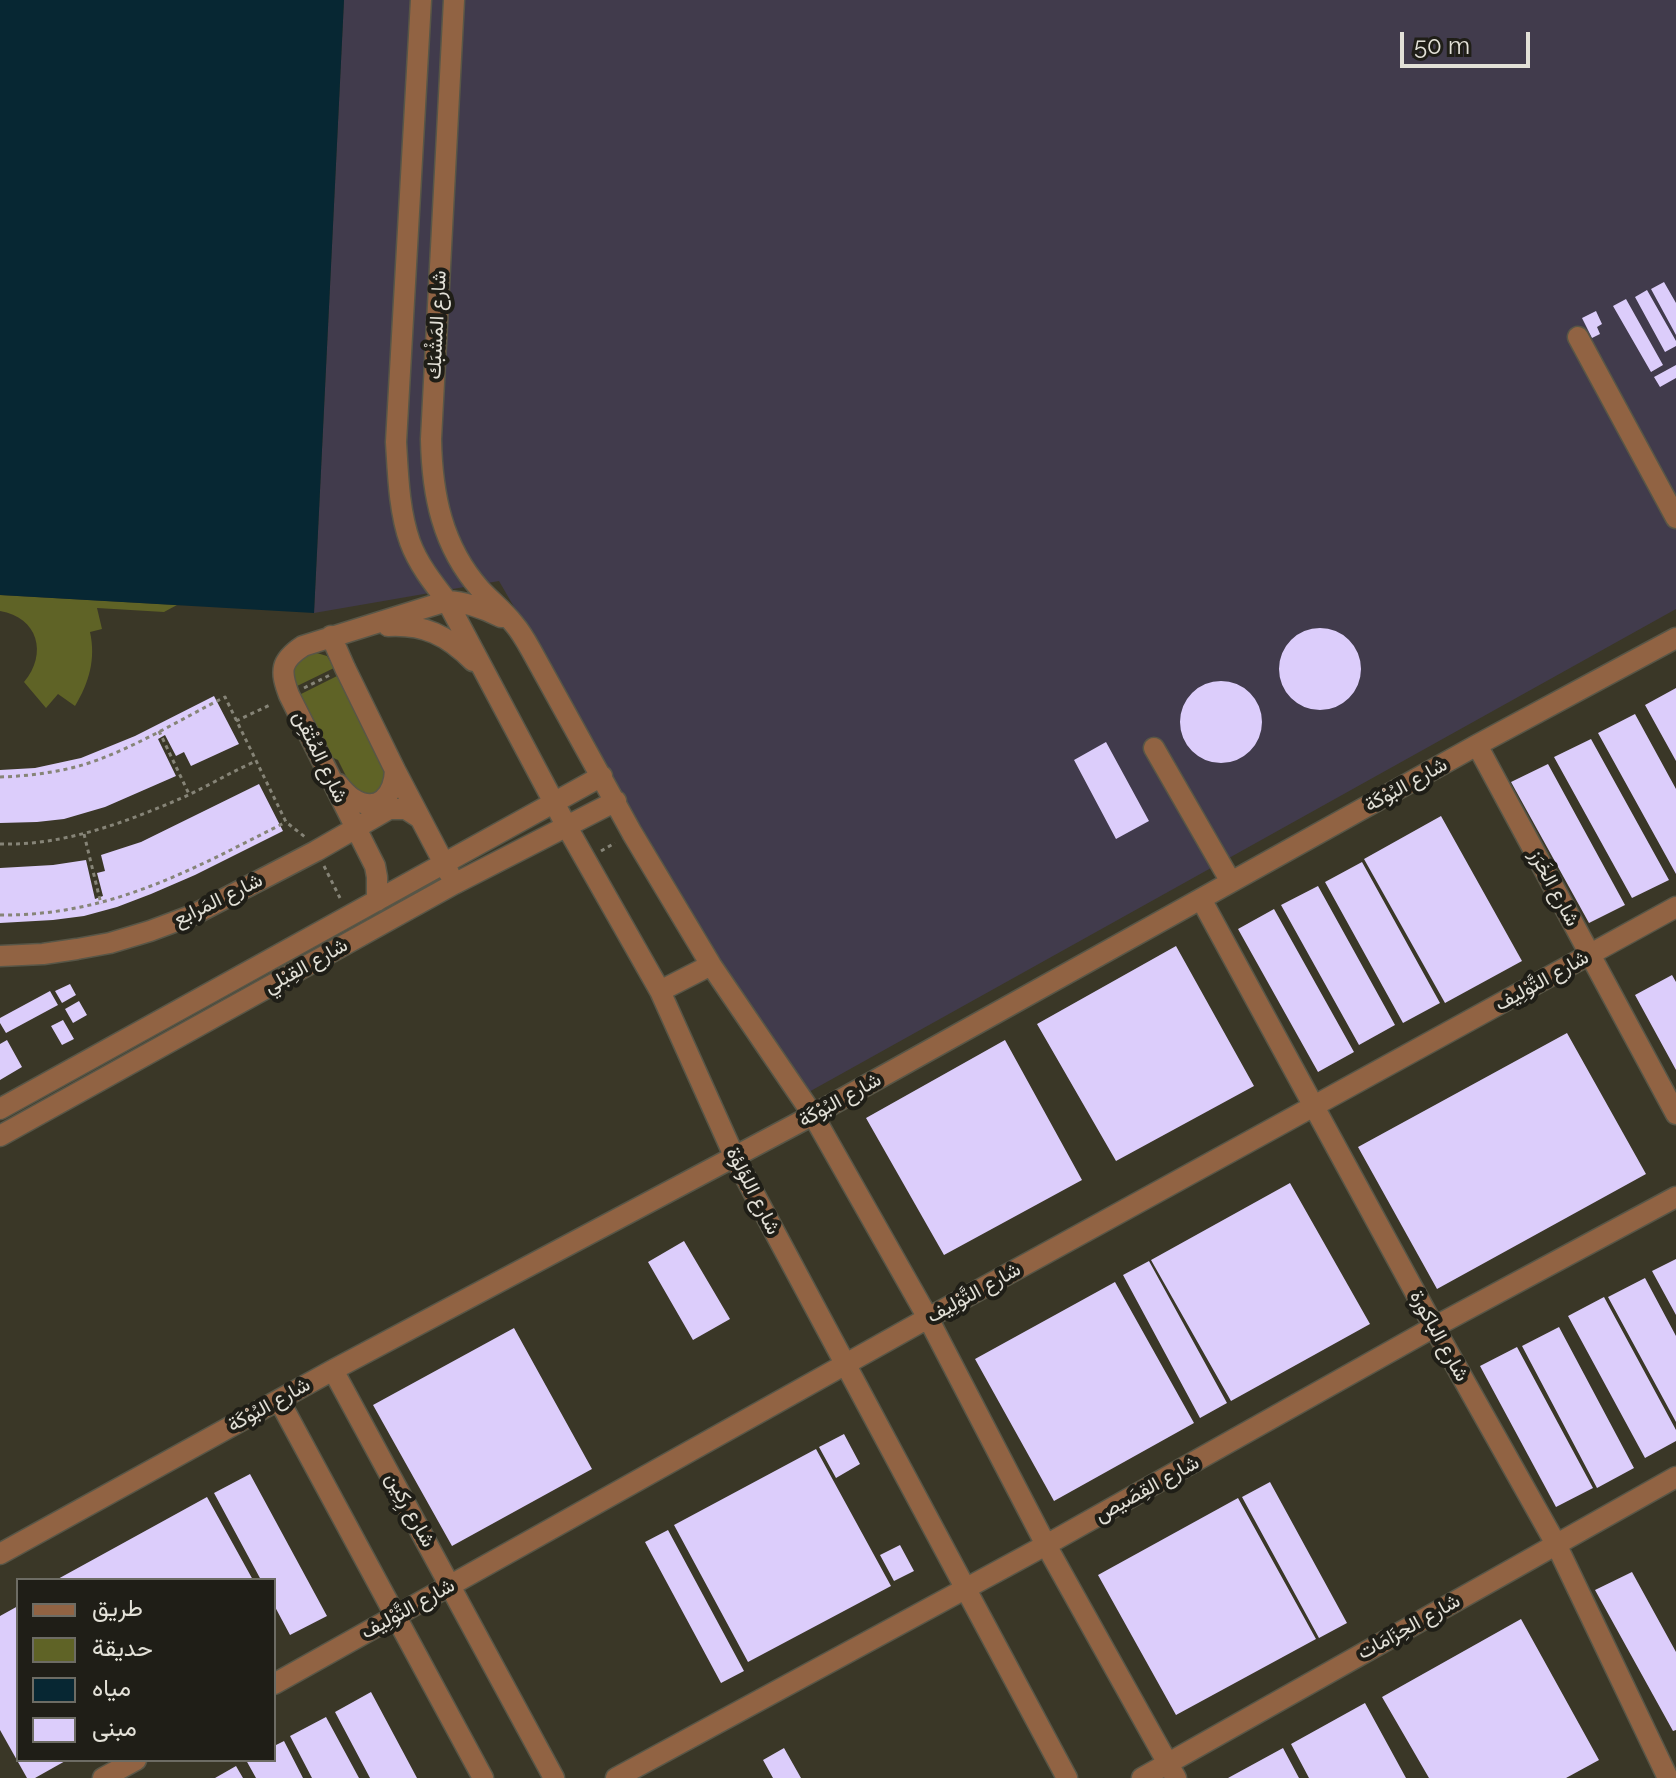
<!DOCTYPE html>
<meta charset="utf-8">
<style>
body{margin:0}
#map{position:relative;width:1676px;height:1778px;overflow:hidden;background:#3a3727;font-family:Raleway,Vazirmatn,sans-serif}
canvas{display:block}
.legend{position:absolute;left:16px;top:1578px;width:260px;height:184px;box-sizing:border-box;background:#1f1e17;border:2px solid #6d6c64;margin:0;padding:10px 14px;list-style:none;font-size:24px;color:#e3e1d8}
.legend li{display:flex;align-items:center;gap:16px;height:40px}
.legend b{width:40px;border:2px solid #6d6c64}
.scale{position:absolute;left:1400px;top:32px;width:130px;height:36px;box-sizing:border-box;border:4px solid #e3e1d8;border-top:0;padding-left:10px;font-size:24px;line-height:28px;white-space:nowrap;color:#e3e1d8;-webkit-text-stroke:6px #1f1e17;paint-order:stroke}
</style>
<div id="map">
<canvas width="1676" height="1778"></canvas>
<ul class="legend">
<li><b style="height:10px;background:#916343"></b>طريق</li>
<li><b style="height:22px;background:#5f6326"></b>حديقة</li>
<li><b style="height:22px;background:#072733"></b>مياه</li>
<li><b style="height:22px;background:#dccdfb"></b>مبنى</li>
</ul>
<div class="scale">50 m</div>
</div>
<script>
const ctx = document.querySelector('canvas').getContext('2d');
ctx.lineJoin = 'round';
function paint(path, color) { ctx.fillStyle = color; ctx.fill(path, 'evenodd'); }
function trace(path, color, width, dash) { ctx.strokeStyle = color; ctx.lineWidth = width; ctx.lineCap = dash ? 'butt' : 'round'; ctx.setLineDash(dash || []); ctx.stroke(path); }
function write(font, color, halo, rows, align = 'center') {
  ctx.font = font + ' Raleway,Vazirmatn,sans-serif'; ctx.lineWidth = 8; ctx.setLineDash([]); ctx.textBaseline = 'middle'; ctx.strokeStyle = halo; ctx.fillStyle = color; for (const [text, x, y, turn = 0] of rows) {
    ctx.save(); ctx.translate(x, y); ctx.rotate((+turn || 0) * Math.PI / 180); ctx.textAlign = isNaN(turn) ? turn : align; if (halo) ctx.strokeText(text, 0, 0); ctx.fillText(text, 0, 0); ctx.restore();
  }
}
const industrial = new Path2D(`
 M344,0H1676V609L798,1098L499,581L314,613Z`);
const green = new Path2D(`
 M0,595L177,605L164,612L97,608L102,629L90,632C96,659 89,683 75,706L58,694L46,708L24,682C48,654 38,617 0,611Z
 M310,651L327,656L334,668L293,688L289,667Z
 M339,675L388,772V781L372,799L352,788L338,760L325,754L297,696Z`);
const water = new Path2D(`
 M0,0H344L314,613L0,595Z`);
const building = new Path2D(`
 M1664,282L1676,303V335L1651,289Z
 M1647,290L1676,341V346L1665,352L1635,297Z
 M1626,299L1663,365L1651,372L1613,306Z
 M1596,311L1602,324L1597,327L1600,334L1592,338L1582,318Z
 M1676,365V378L1660,387L1654,377Z
 M1279 669a41 41 0 1 1 82 0a41 41 0 1 1-82 0Z
 M1180 722a41 41 0 1 1 82 0a41 41 0 1 1-82 0Z
 M1676,688V761L1645,705Z
 M214,696L239,744L191,766L184,752L176,756L165,735L158,739L176,776L105,807L64,819L37,822L0,823V770L35,768L81,758L135,736Z
 M1635,714L1676,789V874L1598,733Z
 M1591,739L1669,880L1632,898L1554,757Z
 M1106,742L1149,821L1116,839L1074,760Z
 M1548,764L1625,905L1589,923L1511,782Z
 M259,784L283,831L195,875L151,894L117,907L84,916L53,920L0,923V868L53,865L86,860L95,899L103,896L97,873L105,871L101,855L141,842Z
 M1441,816L1522,961L1445,1003L1364,859Z
 M1362,862L1440,1003L1403,1023L1325,882Z
 M1318,886L1395,1025L1359,1045L1281,905Z
 M1274,909L1354,1052L1318,1072L1238,929Z
 M1176,946L1254,1086L1116,1161L1037,1024Z
 M1672,975L1676,982V1070L1635,995Z
 M70,984L76,995L62,1003L55,991Z
 M50,991L58,1005L6,1033L0,1023V1018Z
 M79,1001L87,1015L73,1023L65,1009Z
 M63,1020L74,1039L62,1045L51,1026Z
 M1567,1033L1646,1174L1437,1289L1358,1147Z
 M7,1040L22,1067L0,1080V1044Z
 M1005,1040L1082,1180L944,1255L866,1118Z
 M1290,1183L1370,1324L1231,1401L1151,1260Z
 M684,1241L730,1319L693,1340L648,1262Z
 M1676,1259V1315L1652,1271Z
 M1149,1261L1227,1403L1200,1418L1123,1275Z
 M1645,1278L1676,1336V1422L1608,1297Z
 M1115,1282L1194,1423L1054,1501L975,1359Z
 M1604,1297L1676,1430V1441L1645,1458L1568,1316Z
 M1559,1327L1634,1468L1597,1488L1522,1346Z
 M514,1328L592,1469L452,1546L373,1405Z
 M1517,1347L1593,1488L1556,1507L1480,1366Z
 M844,1434L860,1464L836,1478L819,1447Z
 M816,1449L891,1586L748,1662L674,1525Z
 M250,1474L327,1616L290,1635L274,1605V1580H261L214,1493Z
 M1270,1482L1347,1623L1319,1638L1242,1497Z
 M207,1497L253,1580H56Z
 M1238,1498L1316,1639L1176,1715L1098,1575Z
 M668,1530L744,1671L721,1683L645,1542Z
 M900,1545L914,1571L894,1581L880,1555Z
 M1632,1572L1676,1652V1730L1673,1731L1595,1590Z
 M18,1606V1760H67L35,1778H27L0,1730V1616Z
 M1521,1619L1599,1760L1566,1778H1429L1382,1697Z
 M371,1692L417,1778H370L335,1712Z
 M1365,1703L1406,1778H1309L1291,1744Z
 M326,1717L359,1778H312L290,1736Z
 M284,1741L303,1778H256L246,1760H274V1746Z
 M784,1748L801,1778H773L763,1760Z
 M1283,1748L1299,1778H1228Z
 M236,1766L243,1778H215Z`);
const path = new Path2D(`
 M304,688L330,675
 M236,721L272,704
 M159,731L189,794
 M0,777C27,776 53,773 79,766C126,753 181,719 225,697L286,822L305,837
 M84,834L101,904
 M0,844C63,846 127,822 184,797C208,786 231,772 256,761
 M601,851L615,843
 M324,866L340,898
 M0,915C110,916 191,870 286,822`);
const minor = new Path2D(`
 M421,0L396,442C398,475 399,511 410,542C418,564 433,583 447,601L567,827L660,991L735,1158L1067,1778
 M454,0L431,439C432,494 442,546 480,589C491,601 504,611 514,624C521,632 526,641 531,650L632,833L711,965L813,1115L928,1318L1046,1545L1176,1778
 M1578,337L1676,518
 M388,626C424,624 447,635 473,661
 M331,636L345,668L395,770L449,873
 M1477,745L1676,1114
 M1154,748L1231,882
 M338,784C342,789 346,794 352,798C378,815 394,795 395,770
 M1201,899L1434,1327L1556,1544L1668,1778
 M377,901V877L375,866L289,695C280,671 280,661 303,646L447,601C467,602 483,608 501,617
 M0,956L43,954L77,949L110,943L150,931L193,915L316,851L389,809H406L420,818
 M660,991L711,965
 M0,1109L602,776
 M0,1136L454,884L616,801
 M333,1370L554,1778
 M279,1400L483,1778
 M0,1554L333,1370L813,1115L1477,745L1676,638
 M274,1684L928,1318L1676,907
 M103,1778L136,1760
 M616,1778L1046,1545L1434,1327L1676,1197
 M1142,1778L1676,1477`);
const streetNames = [
 ["شارع المَشْبَك",437,325,-87],
 ["شارع المُتْقِن",320,757,64],
 ["شارع البُوْكَة",1406,785,-29],
 ["شارع الخَرَز",1554,888,62],
 ["شارع المَرابع",218,900,-26],
 ["شارع القِبْلي",306,966,-29],
 ["شارع التَّوْلِيف",1542,981,-29],
 ["شارع البُوْكَة",840,1100,-29],
 ["شارع اللؤلؤة",753,1191,63],
 ["شارع التَّوْلِيف",974,1293,-29],
 ["شارع الباكورة",1439,1336,61],
 ["شارع البُوْكَة",269,1405,-29],
 ["شارع القِصَيص",1147,1489,-29],
 ["شارع رِكِين",410,1510,61],
 ["شارع التَّوْلِيف",408,1609,-29],
 ["شارع الحِزَامَات",1409,1627,-29]
];
paint(industrial, '#413b4c');
paint(green, '#5f6326');
paint(water, '#072733');
paint(building, '#dccdfb');
trace(minor, '#585647', 23);
trace(path, '#868477', 3, [4, 4]);
trace(minor, '#916343', 20);
write('20px', '#e3e1d8', '#1f1e17', streetNames);
</script>
